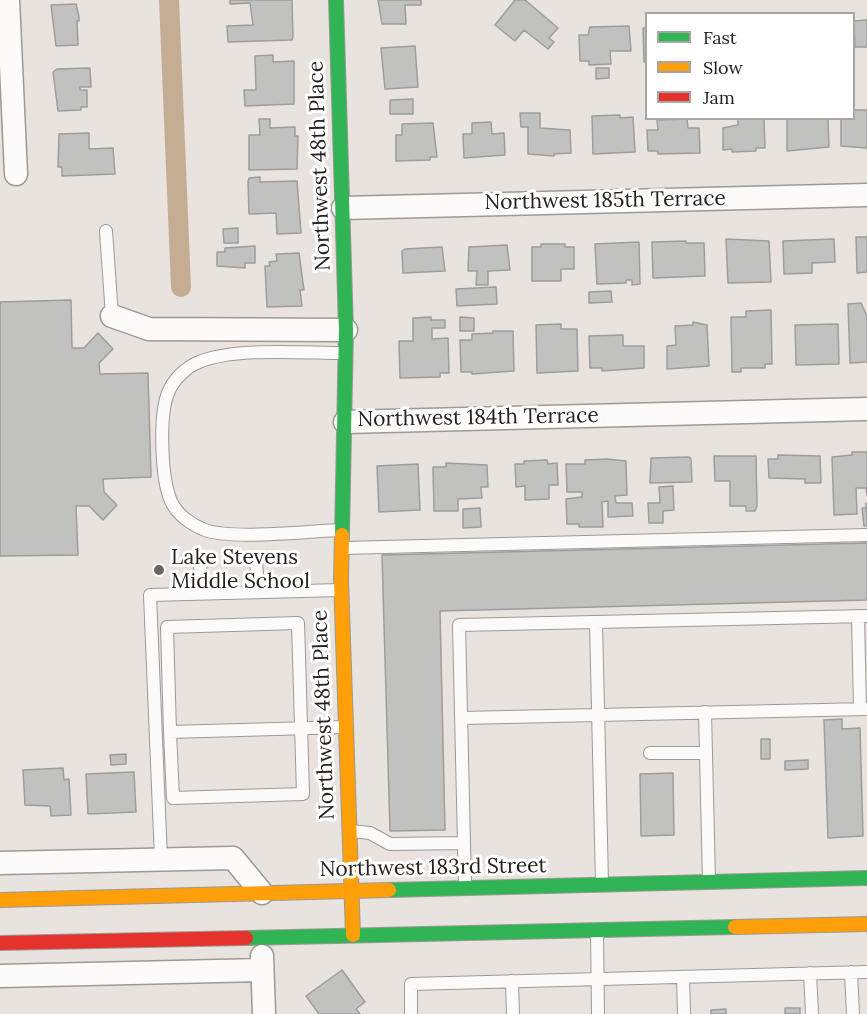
<!DOCTYPE html>
<style>
body{margin:0}
#map{position:relative;width:867px;height:1014px;overflow:hidden;background:#e8e3de;font-family:Lora,serif}
canvas{display:block}
.legend{position:absolute;left:645px;top:12px;width:210px;height:108px;box-sizing:border-box;background:#fff;border:2px solid #a8a6a5;margin:0;padding:8px 10px;list-style:none;font-size:18px;color:#25211e}
.legend li{display:flex;align-items:center;gap:12px;height:30px}
.legend b{width:30px;border:2px solid #a8a6a5}
</style>
<div id="map">
<canvas width="867" height="1014"></canvas>
<ul class="legend">
<li><b style="height:8px;background:#30b455"></b>Fast</li>
<li><b style="height:8px;background:#ff9f0a"></b>Slow</li>
<li><b style="height:8px;background:#e5322d"></b>Jam</li>
</ul>
</div>
<script>
const ctx = document.querySelector('canvas').getContext('2d');
ctx.lineJoin = 'round';
function trace(path, color, width, dash) { ctx.strokeStyle = color; ctx.lineWidth = width; ctx.lineCap = dash ? 'butt' : 'round'; ctx.setLineDash(dash || []); ctx.stroke(path); }
function paint(path, color) { ctx.fillStyle = color; ctx.fill(path, 'evenodd'); }
function write(font, color, halo, rows, align = 'center') {
  ctx.font = font + ' Lora,serif'; ctx.lineWidth = 6; ctx.setLineDash([]); ctx.textBaseline = 'middle'; ctx.strokeStyle = halo; ctx.fillStyle = color; for (const [text, x, y, turn = 0] of rows) {
    ctx.save(); ctx.translate(x, y); ctx.rotate((+turn || 0) * Math.PI / 180); ctx.textAlign = isNaN(turn) ? turn : align; if (halo) ctx.strokeText(text, 0, 0); ctx.fillText(text, 0, 0); ctx.restore();
  }
}
const canal = new Path2D(`
 M169,0L181,287`);
const building = new Path2D(`
 M230,0H292L293,37L292,40L228,42L227,26L253,25L250,3L230,4Z
 M378,0H421V5H405L406,24H382Z
 M515,0H525L558,28L549,38L554,42L548,49L524,30L515,41L495,25Z
 M76,4L79,17V21H77L78,45L56,46L51,5Z
 M867,20V44L866,47H855L854,21Z
 M629,26L631,51H610L611,64L589,65V61H580L579,35H588L590,27Z
 M643,28H646V62H644Z
 M415,46L418,87L385,89L381,48Z
 M273,55V62L294,61V104L245,106L244,90H256L255,56Z
 M90,68L91,87H80V90H87V107H81V110L58,111L53,72L57,69Z
 M596,68H609V78L596,79Z
 M413,99V114H390V100Z
 M854,110H867V148L841,146V118H854Z
 M520,113H540V128L570,130L571,153L554,154V156L528,154V127H521Z
 M620,115V118L633,117L635,152L593,154L592,116Z
 M738,118H764L765,148H756V151L732,152V149L723,150V128L738,125Z
 M787,118H828L829,147L787,151Z
 M259,119H270V128L295,127V136H298L297,169L249,170V135H260Z
 M687,119L688,128H699L700,153L658,154V151H648L647,130H658L657,120Z
 M491,122L492,134L504,133L505,155L464,158L463,134H472V123Z
 M433,123L437,157H430V160L396,161V135H402V124Z
 M89,133V149L113,148L115,174L62,176V167H58L59,134Z
 M260,177V182L297,181L301,233L277,234L276,213L249,214L248,182L249,178Z
 M238,228V243H224L223,229Z
 M856,237H867V272L857,273Z
 M726,239L769,241L771,282L728,283Z
 M834,239L835,262L812,263V273L784,274L783,241Z
 M686,241V243H704L705,276L653,278L652,242Z
 M639,242L640,284L632,285V280H626V283L597,284L595,244Z
 M541,244H565V247H574V269H561V281H532V247H541Z
 M507,245L510,270L488,271V285H476L477,271H468L469,247Z
 M255,246V263H245V268L217,266V252H225V248Z
 M442,247L445,271L403,273L402,251L405,249Z
 M299,253L304,290H300L302,306L267,307L265,266H270L269,262L277,261L276,254Z
 M496,287L497,304L457,306L456,289Z
 M611,291L612,302L589,303V292Z
 M71,300L72,348H84L98,333L113,349L99,363L100,374L148,373L151,477L103,479L104,492L117,505L103,520L89,506H76L78,555L0,556V302Z
 M861,303L867,316V362L850,363L848,304Z
 M771,310L772,364H765V368H741V372H732L731,317H746V311Z
 M431,317V320H445V328H432V339L448,338L449,373H440V377L400,378L399,341H413V318Z
 M460,317L474,318V331H460Z
 M693,322L707,325L709,366L667,369V346L676,345L675,326L693,325Z
 M561,324V329H577L578,371L537,373L536,325Z
 M838,324L839,364L796,365L795,325Z
 M493,331H513L514,371L472,374V372H461L460,340H472V334L493,333Z
 M623,335V346H644V368L602,371V368H590L589,336Z
 M852,452H867V495L866,488H856L857,514L834,515L832,457L852,455Z
 M778,455L820,456L821,483H805V479L769,478L768,459H778Z
 M714,456H756L757,506L755,511H746V506H730V481H715Z
 M689,457L691,459L692,482L650,483L651,458Z
 M608,459L626,461L627,495L615,496L616,503H632L633,516L608,517V501L602,502L603,527H579V524H567L566,499L582,497V492H567L566,464H585V460Z
 M547,460L548,464L557,463L558,485H549V499L525,500V486L516,487L515,464H524V461Z
 M446,463L487,465L488,487H481L482,498L458,499V511H434L433,467H446Z
 M418,464L420,510L379,512L377,466Z
 M673,486L674,510L663,511V523H649L648,503H660L659,487Z
 M866,503L867,526H864L862,508H866Z
 M480,508L481,527L463,528V509Z
 M867,543V600L440,611L445,830L390,831L382,555Z
 M842,719V729L860,728L863,836L828,838L824,720Z
 M761,739H770V759H761Z
 M126,754V764L111,765L110,755Z
 M808,760V769L785,770V761Z
 M63,768L64,780L69,779L71,815L51,816L50,806L25,805L23,770Z
 M134,772L136,812L88,814L86,774Z
 M673,773L674,835L641,836L640,774Z
 M342,970L365,1002L356,1009L360,1014H319L306,996Z
 M785,1008H800V1014H785Z
 M726,1009V1014H711V1010Z`);
const lane = new Path2D(`
 M106,231L112,316
 M342,530C309,531 233,540 205,530C192,525 177,515 171,501C161,479 159,415 168,393C173,380 186,367 199,362C235,347 304,353 344,353
 M343,548L867,535
 M200,559L201,593
 M256,559L258,592
 M858,616L860,709
 M596,622L602,883
 M705,712L709,881
 M462,718L867,709
 M170,732L173,798L303,794C301,737 300,680 298,623L167,627L170,732L346,727
 M650,753H706
 M351,831L370,833L390,844L464,843
 M161,859L150,595L341,590
 M465,888L459,625L867,616
 M597,931L598,1014
 M851,972L853,1014
 M810,973L812,1014
 M683,977L684,1014
 M512,981L513,1014
 M411,1014V984L867,972`);
const street = new Path2D(`
 M8,0L16,174
 M343,208L867,195
 M112,316L149,329L346,330
 M345,422L867,409
 M0,863L233,858L262,893
 M262,956L264,1014
 M0,976L262,970`);
const fast = new Path2D(`
 M336,0L346,330L342,535
 M389,890L867,878
 M246,938L735,927`);
const slow = new Path2D(`
 M342,535L341,579L353,935
 M0,900L389,890
 M735,927L867,924`);
const jam = new Path2D(`
 M0,943L246,938`);
const markers = [
 [159,570,6,"#696561"]
];
const streetNames = [
 ["Northwest 48th Place",320,166,-92],
 ["Northwest 185th Terrace",605,201,-1],
 ["Northwest 184th Terrace",478,418,-1],
 ["Northwest 48th Place",324,715,-92],
 ["Northwest 183rd Street",433,868,-1]
];
const poiNames = [
 ["Lake Stevens",171,558],
 ["Middle School",171,582]
];
trace(canal, '#c5ad93', 20);
paint(building, '#c1c1c0');
trace(building, '#9d9d9b', 1.5);
trace(lane, '#9d9995', 14);
trace(street, '#9d9995', 25);
trace(fast, '#9d9995', 16);
trace(slow, '#9d9995', 16);
trace(jam, '#9d9995', 16);
trace(lane, '#fcfbfa', 12);
trace(street, '#fcfbfa', 22);
trace(fast, '#30b455', 14);
trace(slow, '#ff9f0a', 14);
trace(jam, '#e5322d', 14);
for (const [x, y, r, color] of markers) { const dot = new Path2D(); dot.arc(x, y, r, 0, 2 * Math.PI); ctx.fillStyle = color; ctx.fill(dot); trace(dot, '#fff', 2); }
write('21px', '#25211e', '#fff', streetNames);
write('21px', '#25211e', '#fff', poiNames, 'left');
</script>
